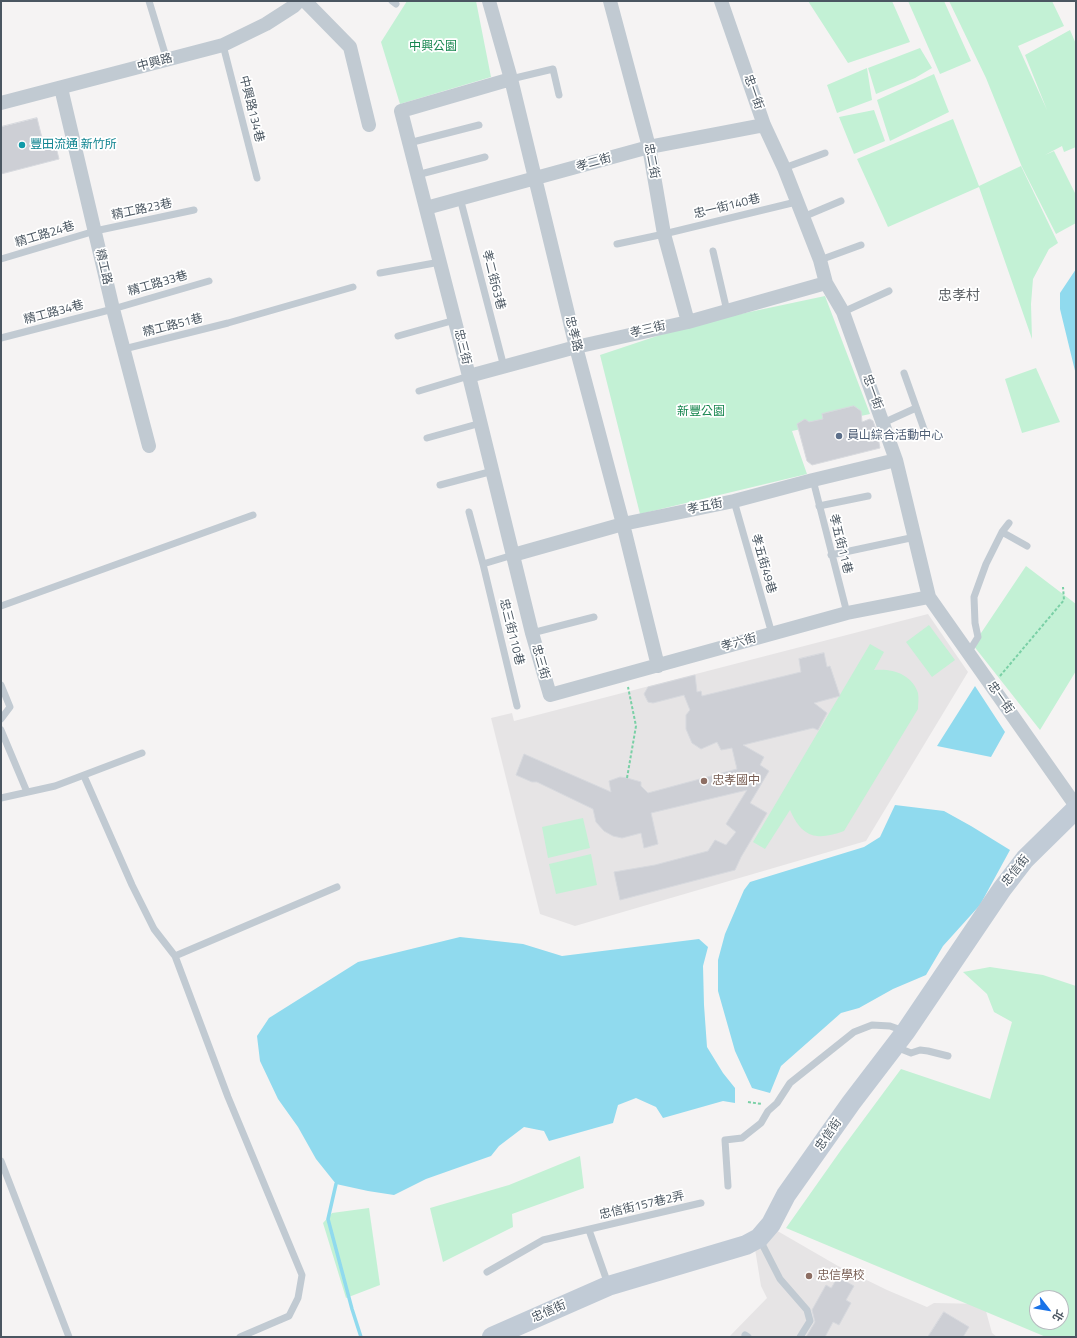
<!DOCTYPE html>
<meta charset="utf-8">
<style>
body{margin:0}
#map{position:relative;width:1077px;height:1338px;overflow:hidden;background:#f5f3f3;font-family:"Titillium Web","Noto Sans TC",sans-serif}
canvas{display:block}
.frame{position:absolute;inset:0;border:2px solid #4a5661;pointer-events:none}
.north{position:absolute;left:1029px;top:1290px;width:40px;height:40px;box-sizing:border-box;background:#fff;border:1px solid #b7bbc0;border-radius:50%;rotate:121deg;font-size:11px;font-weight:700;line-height:16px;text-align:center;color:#4a5661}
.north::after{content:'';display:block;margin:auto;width:14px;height:18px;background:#1a73e8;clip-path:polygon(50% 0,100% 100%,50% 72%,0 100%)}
</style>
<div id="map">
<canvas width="1077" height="1338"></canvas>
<div class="frame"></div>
<div class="north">北</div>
</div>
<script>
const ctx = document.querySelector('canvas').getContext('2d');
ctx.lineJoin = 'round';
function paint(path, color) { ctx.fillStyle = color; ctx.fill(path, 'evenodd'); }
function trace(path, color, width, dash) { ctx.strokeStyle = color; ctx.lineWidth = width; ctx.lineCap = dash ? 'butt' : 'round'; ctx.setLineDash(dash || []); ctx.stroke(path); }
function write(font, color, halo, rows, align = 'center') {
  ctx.font = font + ' "Titillium Web","Noto Sans TC",sans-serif'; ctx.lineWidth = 3.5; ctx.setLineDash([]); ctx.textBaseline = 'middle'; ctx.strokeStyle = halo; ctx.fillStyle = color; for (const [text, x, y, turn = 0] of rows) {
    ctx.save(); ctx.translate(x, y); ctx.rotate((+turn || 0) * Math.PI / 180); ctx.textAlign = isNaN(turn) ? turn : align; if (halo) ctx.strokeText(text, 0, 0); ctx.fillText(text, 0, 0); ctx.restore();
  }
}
const education = new Path2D(`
 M928,614L968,672L866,841L575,926L540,914L491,718L512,713L514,721Z
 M774,1229L838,1266L887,1290L927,1307L934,1303L984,1304L992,1333L997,1337H729L767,1298L761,1286L755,1249Z`);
const green = new Path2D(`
 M407,1H476L491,77L400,104L381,42Z
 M808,1H892L910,42L848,63Z
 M908,1H944L971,61L940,74Z
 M949,1H1052L1064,26L1018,46L1047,110L1025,55L1070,30L1076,44V147L1064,152L1062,146L1045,155L1054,151L1076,195V223L1056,234L1022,167L986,78Z
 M920,48L932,68L915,78L876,94L868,68Z
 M867,68L872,100L837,113L827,85Z
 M934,74L949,112L890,141L877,100Z
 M874,110L885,141L854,154L839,117Z
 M953,119L979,186L1021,166L1058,243L1049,249L1033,279L1031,304L1032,339L979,187L888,227L857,159Z
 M825,296L870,414L792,431L807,474L640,514L600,355L693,324Z
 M1036,368L1060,422L1022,433L1005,379Z
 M1026,566L1076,604V671L1040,730L973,645Z
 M929,625L955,660L932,677L906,642Z
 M870,644L884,652L874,670C892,668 912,674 918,693C919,698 918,704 918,709L844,831C817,841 802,838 790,810L765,849L753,842Z
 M583,818L590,848L548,858L542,827Z
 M591,854L597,885L556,894L549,864Z
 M990,967L1043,975L1076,986V1337H1046L786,1228L841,1150L901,1069L990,1099L1012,1022L994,1012L987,994L963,972ZM1037,1298H1061V1322H1037Z
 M580,1156L584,1188L512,1214L513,1227L443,1262L430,1208L509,1185Z
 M369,1208L380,1285L346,1298L323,1223L332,1213Z`);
const water = new Path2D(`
 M1076,269V375L1060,309V293Z
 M975,686L1005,732L991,757L937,746Z
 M895,805L944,811L971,826L1010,850L980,905L943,946L926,975L893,989L859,1008L841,1013L781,1066L770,1093L752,1088L735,1051L718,991V960L725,934L744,890L750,882L864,847L880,837Z
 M460,937L523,944L562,956L699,939L708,947L703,966L704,1005L707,1047L723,1073L735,1088V1103L723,1101L663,1118L656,1107L636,1098L618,1105L613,1123L549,1141L544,1131L524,1127L499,1146L491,1156L426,1179L394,1195L368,1191L336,1184L316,1159L298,1127L278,1099L260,1061L257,1036L269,1018L358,962Z`);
const stream = new Path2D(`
 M336,1184L328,1219L352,1309L361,1337`);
const building = new Path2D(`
 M37,118L44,146L55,143L59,159L1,174V127Z
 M854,406L861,411L862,422L870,419L873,421L877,432L880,448L812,465L807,461L797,424L805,419L809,422L823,419L822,414Z
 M824,653L827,667L830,666L840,696L814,703L827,713L818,730L813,728L743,745L764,757L760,765L769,771L750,803L767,813L741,857L735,870L620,900L614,872L655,865L708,851L715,840L726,845L736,832L726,824L747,790L651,813L658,844L644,848L641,833L622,838L613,836L604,831L596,822L593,809L537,782H532L516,775L524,754L611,792L609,781L620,777L627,778L641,782V786L648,793L737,769L732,748L721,750L717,742L701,749L692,743L686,729V715L690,710L684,695L653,703L648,702L644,694L648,687L695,675L697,692L701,691L702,696L801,672L799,659Z
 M838,1277L854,1286L846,1300L851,1303L839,1325L833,1322L825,1337H806L815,1322L812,1310L826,1285L831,1288Z
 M944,1312L969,1327L963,1337H928Z`);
const path = new Path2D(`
 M1000,676L1064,600L1063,587
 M627,778L636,726L628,687
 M748,1102L762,1104`);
const lane = new Path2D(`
 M149,1L167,60
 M392,1L396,4
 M223,45L257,178
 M511,79L553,69L559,95
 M409,143L479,125
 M784,168L825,153
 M417,175L485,157
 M460,198L504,367
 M803,217L841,201
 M617,244L664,234L796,202
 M713,251L727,311
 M1,259L95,231L194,210
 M820,260L861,245
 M380,273L440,262
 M843,312L889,291
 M398,336L455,320
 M1,338L113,309L209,281
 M124,349L228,323L353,287
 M904,373L925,432
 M419,391L469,376
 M883,423L916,408
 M427,438L481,423
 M813,480L847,613
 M440,485L493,471
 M734,501L772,634
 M819,506L868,496
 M469,512L483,564L517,706
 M1002,532L1027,546
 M831,555L915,537
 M483,564L513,555
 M1,606L253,515
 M532,633L594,617
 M968,653L978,637L975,623L974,597L986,564L1002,532L1009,523
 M1,685L10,707L1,719
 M1,730L27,792
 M84,776L132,885L154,929L175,956L228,1097L302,1275L298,1298L289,1316L240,1337
 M1,798L55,786L142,753
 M175,956L337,887
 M896,1047L911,1053L920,1050L928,1051L948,1056
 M1,1161L69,1337
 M728,1186L725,1140L742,1138L761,1123L768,1111L777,1103L790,1083L854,1032L872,1025L890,1026L904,1031
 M589,1230L608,1284
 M760,1240L780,1279L807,1310L810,1321L800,1337
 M487,1272L543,1240L701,1203
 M745,1335L748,1337`);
const street = new Path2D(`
 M305,1L350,47L369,125
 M489,1L511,79L576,347L623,524L658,666
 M610,1L649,147L664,234L688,322
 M721,1L764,125L784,168L820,260L826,283L843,312L896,460L929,597L1076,806
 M511,79L401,111L469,376L532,633L550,695L847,613L929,597
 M61,88L113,309L149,446
 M1,103L223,45L266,24L294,6L299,1
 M426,208L649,147L764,125
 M469,376L576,347L688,322L826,283
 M513,555L623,524L734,501L813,480L896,460`);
const secondary = new Path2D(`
 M492,1337L608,1286L746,1245L759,1238L771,1224L786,1195L851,1103L906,1031L1002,889L1025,859L1076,809`);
const markers = [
 [22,145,4,"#0f9aa8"],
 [839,436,4,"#5c6f8a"],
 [704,781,4,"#8d6e63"],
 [809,1276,4,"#8d6e63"]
];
const parkNames = [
 ["中興公園",433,47],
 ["新豐公園",701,412]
];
const streetNames = [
 ["中興路",155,63,-15],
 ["忠一街",753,92,71],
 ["中興路134巷",251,109,76],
 ["忠二街",651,161,79],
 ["孝二街",594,163,-16],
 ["忠一街140巷",727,207,-14],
 ["精工路23巷",142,210,-12],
 ["精工路24巷",45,235,-17],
 ["精工路",103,267,77],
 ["孝二街63巷",493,280,76],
 ["精工路33巷",158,284,-16],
 ["精工路34巷",54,313,-15],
 ["精工路51巷",173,326,-14],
 ["孝三街",648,330,-13],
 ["忠孝路",573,334,76],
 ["忠三街",462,347,76],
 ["忠一街",872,392,70],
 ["孝五街",705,507,-12],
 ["孝五街11巷",840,544,76],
 ["孝五街49巷",763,564,74],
 ["忠三街110巷",511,632,76],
 ["孝六街",739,643,-15],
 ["忠三街",540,662,74],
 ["忠一街",1000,698,55],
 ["忠信街",1016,871,-51],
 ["忠信街",829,1135,-55],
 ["忠信街157巷2弄",642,1206,-13],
 ["忠信街",549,1312,-24]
];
const cultureNames = [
 ["豐田流通 新竹所",30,145]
];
const serviceNames = [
 ["員山綜合活動中心",847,436]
];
const educationNames = [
 ["忠孝國中",712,781],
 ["忠信學校",817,1276]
];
const quarterNames = [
 ["忠孝村",959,297]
];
paint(education, '#e6e4e5');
paint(green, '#c3f1d5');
paint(water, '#90daee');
trace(stream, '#90daee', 3.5);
paint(building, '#cdcfd5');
trace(building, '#d7d9de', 1);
trace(path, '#7ad0a6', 2, [3, 2]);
trace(lane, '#c1cad2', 7);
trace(street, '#c1cad2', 14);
trace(secondary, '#c1cbd6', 20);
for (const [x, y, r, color] of markers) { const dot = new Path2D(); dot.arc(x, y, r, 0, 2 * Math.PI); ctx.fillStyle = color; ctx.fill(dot); trace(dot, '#fff', 1.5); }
write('12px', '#17864f', '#fff', parkNames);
write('12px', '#4a5661', '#fff', streetNames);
write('12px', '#0d838f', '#fff', cultureNames, 'left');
write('12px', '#4e5e75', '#fff', serviceNames, 'left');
write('12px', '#785e54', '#fff', educationNames, 'left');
write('14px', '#5f6368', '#fff', quarterNames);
</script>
